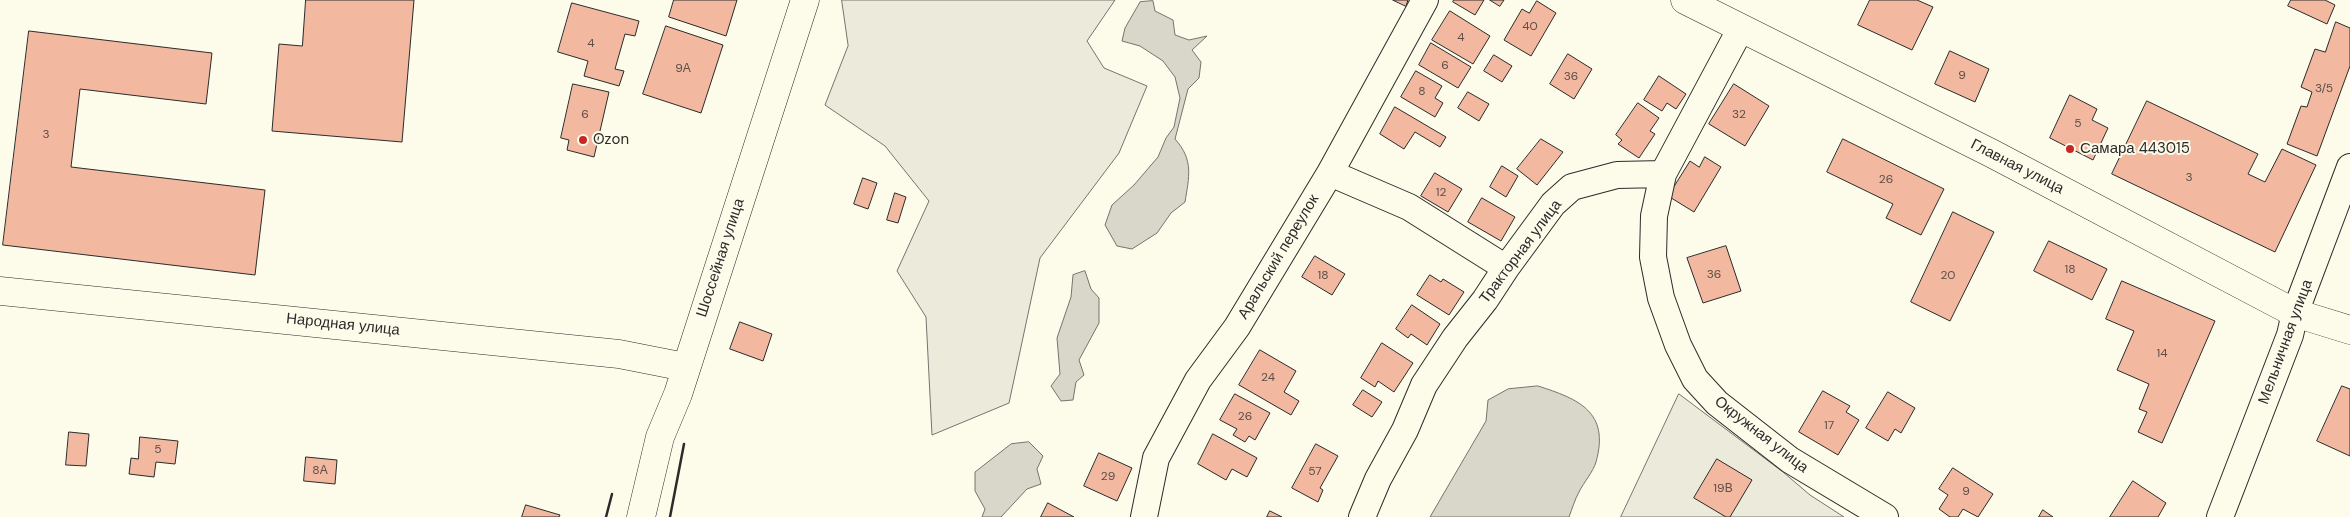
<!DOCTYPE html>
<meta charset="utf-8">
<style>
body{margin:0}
canvas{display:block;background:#fdfbea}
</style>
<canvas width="2350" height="517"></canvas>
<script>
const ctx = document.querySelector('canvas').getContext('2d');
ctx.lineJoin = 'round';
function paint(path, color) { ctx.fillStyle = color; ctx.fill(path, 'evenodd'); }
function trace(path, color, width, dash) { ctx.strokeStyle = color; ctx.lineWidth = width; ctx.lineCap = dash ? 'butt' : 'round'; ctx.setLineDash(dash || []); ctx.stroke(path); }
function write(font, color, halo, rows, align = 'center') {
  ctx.font = font + ' "DM Sans",sans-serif'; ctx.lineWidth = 4; ctx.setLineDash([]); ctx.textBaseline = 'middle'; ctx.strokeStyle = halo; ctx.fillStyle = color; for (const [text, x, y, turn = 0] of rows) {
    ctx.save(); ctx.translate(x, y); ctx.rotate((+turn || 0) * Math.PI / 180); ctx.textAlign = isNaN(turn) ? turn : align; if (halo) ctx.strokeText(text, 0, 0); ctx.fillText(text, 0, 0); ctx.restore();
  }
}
const green = new Path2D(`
 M842,0H1115L1087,41L1104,68L1147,86L1119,153L1040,258L1009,403L932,435L926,317L897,271L929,201L885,146L825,105L848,46Z
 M1679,394L1783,472L1810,495L1844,517H1621Z`);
const water = new Path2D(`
 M1153,1L1155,11L1173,20L1175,35L1189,40L1207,36L1192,50L1201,62L1199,78L1188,89L1175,139C1194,160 1189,177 1185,202L1171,213L1157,233L1132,249L1117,246L1105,225L1112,205L1134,185L1158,157L1166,138L1174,127L1180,98L1175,77L1163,61L1140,46L1122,41L1125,28L1140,2Z
 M1085,271L1091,289L1099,298V323L1079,360L1084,375L1076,382L1073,400L1061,401L1051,386L1060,374L1057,338L1071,297L1073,275Z
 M1538,386C1579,399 1610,412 1596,462C1593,472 1584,482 1579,492C1575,499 1572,509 1569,517H1430L1486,421L1488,400L1508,389Z
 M1029,442L1043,456L1037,469L1041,484L1027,489L1001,517H982L985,509L975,491V472L1011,444Z`);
const building = new Path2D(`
 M306,0H414L402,142L272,131L279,44L302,46Z
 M674,0H737L726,36L669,17Z
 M1393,0H1408L1406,6Z
 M1454,0H1484L1475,15L1453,2Z
 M1490,0H1504L1500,6Z
 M1870,0H1917L1933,7L1912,50L1858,25Z
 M2291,0H2325L2335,5L2327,24L2288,6Z
 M1537,1L1556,13L1531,56L1504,40L1522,9L1529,13Z
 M572,3L639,21L635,36L625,34L615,69L624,71L619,86L584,76L588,61L558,52Z
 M1450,11L1490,36L1473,64L1432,40Z
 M2336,22L2350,28V66L2317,156L2287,144L2301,106L2307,107L2312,92L2301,87L2315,49L2325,52Z
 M666,26L723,45L701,113L643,94Z
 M29,31L212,53L206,104L80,89L71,167L265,190L255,275L3,245Z
 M1431,43L1471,67L1458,88L1419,65Z
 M1950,51L1989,69L1975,102L1935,84Z
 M1568,54L1592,69L1574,99L1550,84Z
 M1494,55L1512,66L1502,82L1484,71Z
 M1416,71L1442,86L1435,98L1443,103L1435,117L1401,97Z
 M1659,76L1686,94L1676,109L1667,103L1662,111L1644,100Z
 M573,84L609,92L594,157L567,150L569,140L561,138Z
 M1734,84L1769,106L1745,146L1709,124Z
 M1468,92L1489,104L1479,121L1458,108Z
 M2070,95L2097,109L2092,120L2108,128L2093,160L2050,138Z
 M2147,101L2258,154L2248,174L2265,182L2282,149L2316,165L2275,252L2112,174Z
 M1638,103L1659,118L1650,131L1655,134L1639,158L1618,144L1622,140L1616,135Z
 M1395,107L1446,137L1440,147L1415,132L1404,149L1380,134Z
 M1541,139L1563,152L1537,185L1517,169Z
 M1843,139L1944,189L1921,235L1886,218L1893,204L1827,172Z
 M1705,157L1721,167L1694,212L1668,196L1690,161L1699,167Z
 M1502,166L1518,176L1506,197L1490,187Z
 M1435,173L1462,189L1448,212L1421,196Z
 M863,178L877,183L868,209L854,204Z
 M895,193L906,197L898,223L887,220Z
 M1482,198L1515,217L1501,241L1468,222Z
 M1953,212L1994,232L1950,321L1911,302Z
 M2049,241L2107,269L2092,300L2034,271Z
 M1726,246L1741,291L1703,303L1687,258Z
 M1315,256L1345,274L1332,295L1302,277Z
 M1430,275L1441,282L1443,279L1464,292L1449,315L1417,295Z
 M2122,281L2215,321L2162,443L2138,432L2147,412L2139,409L2149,384L2117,370L2134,331L2106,319Z
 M1412,305L1440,324L1427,345L1411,334L1408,338L1396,329Z
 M740,322L772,334L763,361L730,349Z
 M1382,343L1413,363L1394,392L1378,381L1375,387L1361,378Z
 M1260,350L1296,371L1284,392L1299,401L1291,415L1239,385Z
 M2342,386L2350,389V456L2317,441Z
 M1363,390L1382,402L1372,417L1353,405Z
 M1823,391L1850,406L1846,412L1859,420L1838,455L1799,432Z
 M1888,392L1915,408L1901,433L1895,429L1888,441L1866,428Z
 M1235,394L1270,413L1255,440L1249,436L1245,442L1233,435L1237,429L1220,420Z
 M69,432L89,434L86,466L66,465Z
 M1213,434L1257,458L1247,477L1232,469L1226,480L1198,464Z
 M140,437L178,441L175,464L156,462L154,477L129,474L131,458L138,459Z
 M1316,444L1338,456L1320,488L1323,490L1318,502L1292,488Z
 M1099,453L1132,468L1117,501L1084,486Z
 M306,457L337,460L335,484L304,481Z
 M1717,459L1752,480L1730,517H1726L1694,498Z
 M1953,468L1993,494L1978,517L1963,509L1958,517H1950L1939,509L1948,495L1939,489Z
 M2133,481L2166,503L2158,517H2110Z
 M1048,503L1074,517H1041Z
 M526,505L560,515L559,517H522Z
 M2043,510L2053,517H2039Z
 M1270,511L1282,517H1267Z`);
const minor = new Path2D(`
 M1330,173L1409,207L1506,268
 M1663,174L1654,216L1653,257L1661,298L1678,345L1695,379L1717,403L1790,460L1885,517
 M1144,517L1156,458L1198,380L1237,327L1330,173L1425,0
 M1362,517L1378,479L1405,430L1424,385L1455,338L1485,300L1506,268L1553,204L1572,187L1617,175L1663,174L1741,28
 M2220,517L2290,335L2295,313L2350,167`);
const major = new Path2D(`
 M1685,0L1991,153L2295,313L2350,330
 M0,291L619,354L685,367
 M641,517L660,437L678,394L805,0`);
const wall = new Path2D(`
 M606,517L612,494
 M670,517L684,444`);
const markers = [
 [583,140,5,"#c62828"],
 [2070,149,5,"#c62828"]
];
const numberNames = [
 ["40",1530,27],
 ["4",1461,38],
 ["4",591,44],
 ["6",1445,66],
 ["9А",683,69],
 ["9",1962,76],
 ["36",1571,77],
 ["3/5",2324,89],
 ["8",1422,92],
 ["6",585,115],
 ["32",1739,115],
 ["5",2078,124],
 ["3",46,135],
 ["3",2189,178],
 ["26",1886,180],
 ["12",1441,193],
 ["18",2070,270],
 ["36",1714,275],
 ["18",1323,276],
 ["20",1948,276],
 ["14",2162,354],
 ["24",1268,378],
 ["26",1245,417],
 ["17",1829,426],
 ["5",158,450],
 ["8А",320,471],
 ["57",1315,472],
 ["29",1108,477],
 ["19В",1723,489],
 ["9",1966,492]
];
const poiNames = [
 ["Ozon",593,140],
 ["Самара 443015",2080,149]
];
const streetNames = [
 ["Главная улица",2017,167,27],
 ["Тракторная улица",1521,252,-53],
 ["Аральский переулок",1279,257,-59],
 ["Шоссейная улица",721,258,-72],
 ["Народная улица",343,325,6],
 ["Мельничная улица",2286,342,-70],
 ["Окружная улица",1761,435,38]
];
paint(green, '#ecebdb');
trace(green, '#74746e', 1);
paint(water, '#d8d7c9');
trace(water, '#74746e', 1);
paint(building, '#f2b8a0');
trace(building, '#2b2b2b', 1);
trace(minor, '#2b2b2b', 28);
trace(major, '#2b2b2b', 29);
trace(minor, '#fdfbea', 26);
trace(major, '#fdfbea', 28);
trace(wall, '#2b2b2b', 2.5);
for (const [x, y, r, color] of markers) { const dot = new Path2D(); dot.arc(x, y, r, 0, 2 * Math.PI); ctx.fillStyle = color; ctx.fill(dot); trace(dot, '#fdfbea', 2); }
write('12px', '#5d4e48', null, numberNames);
write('15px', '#2b2b2b', '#fdfbea', poiNames, 'left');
write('15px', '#2b2b2b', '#fdfbea', streetNames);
</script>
